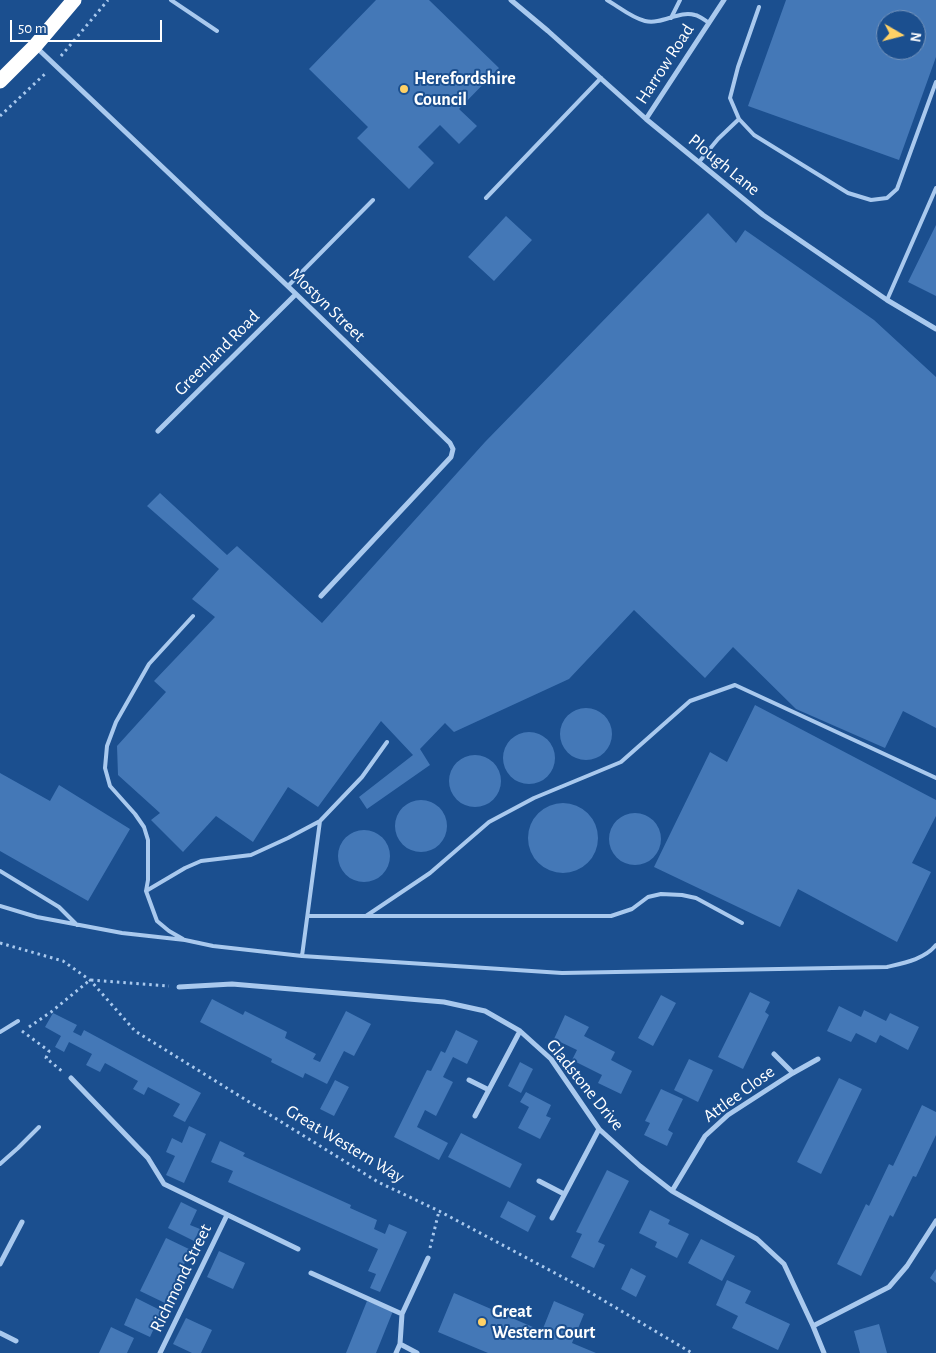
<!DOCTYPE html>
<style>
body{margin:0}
#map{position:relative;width:936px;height:1353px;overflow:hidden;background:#1b4f8f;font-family:"Alegreya Sans",sans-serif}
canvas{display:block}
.north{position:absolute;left:876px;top:10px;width:50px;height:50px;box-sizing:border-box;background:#1b4f8f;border:1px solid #7695bc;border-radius:50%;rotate:98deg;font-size:14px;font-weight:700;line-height:20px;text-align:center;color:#fff}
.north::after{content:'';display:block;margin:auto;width:18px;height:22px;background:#ffd166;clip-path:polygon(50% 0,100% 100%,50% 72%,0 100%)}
.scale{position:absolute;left:10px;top:20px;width:152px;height:22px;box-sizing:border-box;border:2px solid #fff;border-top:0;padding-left:6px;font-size:15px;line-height:18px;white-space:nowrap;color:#fff;-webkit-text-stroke:4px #1b4f8f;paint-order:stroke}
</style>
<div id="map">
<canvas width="936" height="1353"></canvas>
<div class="north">N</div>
<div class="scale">50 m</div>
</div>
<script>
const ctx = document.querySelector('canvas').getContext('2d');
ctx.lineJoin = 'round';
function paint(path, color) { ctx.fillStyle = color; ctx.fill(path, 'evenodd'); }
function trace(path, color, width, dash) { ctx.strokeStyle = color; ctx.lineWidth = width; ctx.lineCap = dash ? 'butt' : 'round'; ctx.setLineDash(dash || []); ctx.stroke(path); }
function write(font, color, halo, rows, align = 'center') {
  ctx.font = font + ' "Alegreya Sans",sans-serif'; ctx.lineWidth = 4; ctx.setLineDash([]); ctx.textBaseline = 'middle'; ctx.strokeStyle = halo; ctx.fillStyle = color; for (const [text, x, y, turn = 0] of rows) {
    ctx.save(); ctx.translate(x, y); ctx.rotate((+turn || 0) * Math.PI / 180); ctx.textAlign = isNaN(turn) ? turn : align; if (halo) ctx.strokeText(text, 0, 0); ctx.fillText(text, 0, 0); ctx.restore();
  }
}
const building = new Path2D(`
 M376,0H429L499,68L459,109L477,126L459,144L440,125L418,147L434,163L409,189L357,138L368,127L309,69Z
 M786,0H936V57L899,160L748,106ZM886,20H916V50H886Z
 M708,213L736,243L745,230L874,320L936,377V728L903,711L885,748L796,709L733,647L705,678L634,610L569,679L454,732L445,723L420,749L430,765L367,809L359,797L413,755L381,721L318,807L288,787L253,842L216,816L183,852L151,820L160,813L118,775L117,746L166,692L154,681L215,617L192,599L219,569L147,506L160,493L227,555L237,546L322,623L485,442Z
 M506,216L532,240L494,281L468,257Z
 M936,225V296L908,282Z
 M755,705L936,800V816L912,863L931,872L897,942L798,889L780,927L654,867L710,752L727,762Z
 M560 734a26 26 0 1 1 52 0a26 26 0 1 1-52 0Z
 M503 758a26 26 0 1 1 52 0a26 26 0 1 1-52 0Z
 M449 781a26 26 0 1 1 52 0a26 26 0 1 1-52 0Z
 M0,773L50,801L59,785L130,829L88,901L0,851Z
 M395 826a26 26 0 1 1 52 0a26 26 0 1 1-52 0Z
 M528 838a35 35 0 1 1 70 0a35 35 0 1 1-70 0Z
 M609 839a26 26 0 1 1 52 0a26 26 0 1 1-52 0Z
 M338 856a26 26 0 1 1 52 0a26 26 0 1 1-52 0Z
 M750,992L770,1002L765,1012L769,1015L743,1069L718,1057Z
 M661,995L676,1003L653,1046L638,1038Z
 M212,999L243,1015L245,1011L287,1032L285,1038L316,1054L313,1059L320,1062L346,1011L371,1024L354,1056L344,1051L327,1084L305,1073L303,1078L271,1062L272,1059L200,1022Z
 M839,1006L861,1017L864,1010L886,1021L890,1013L919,1027L908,1050L880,1035L876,1043L856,1033L851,1042L827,1031Z
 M53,1013L77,1025L73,1032L81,1036L84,1030L201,1093L185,1122L173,1116L180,1104L148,1087L144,1095L133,1089L138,1081L105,1063L100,1072L86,1065L92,1054L69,1042L64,1052L55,1047L61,1036L45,1027Z
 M565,1015L589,1027L584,1036L615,1052L611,1060L632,1071L621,1094L598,1083L602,1075L572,1060L577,1050L554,1039Z
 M456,1030L478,1041L467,1064L453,1057L443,1077L453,1082L436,1116L425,1110L417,1127L448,1143L439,1160L394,1137L427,1070L431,1071L441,1051L445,1053Z
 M689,1059L713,1070L698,1102L674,1090Z
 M520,1062L533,1069L521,1093L508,1086Z
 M839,1078L862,1089L821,1174L797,1162Z
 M335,1080L349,1087L334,1116L320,1109Z
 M661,1089L683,1099L668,1130L673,1133L667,1146L644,1135L650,1123L645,1121Z
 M526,1092L551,1105L546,1116L551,1118L540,1139L518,1128L529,1107L520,1102Z
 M922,1105L936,1112V1135L916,1177L913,1176L893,1217L890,1215L861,1276L837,1264L866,1204L869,1206L889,1164L893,1166Z
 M189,1126L206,1134L184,1183L166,1175L175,1156L166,1152L172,1138L182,1143Z
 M461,1133L522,1164L510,1188L448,1157Z
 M220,1141L245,1153L243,1156L351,1205L350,1208L377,1220L374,1229L385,1234L389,1224L407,1232L380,1292L370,1288L376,1274L368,1271L378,1249L228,1182L233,1171L211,1162Z
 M607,1170L629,1181L598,1242L605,1245L594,1268L571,1257L582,1234L576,1232Z
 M508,1201L536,1216L528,1232L500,1217Z
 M181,1202L197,1210L190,1225L200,1229L194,1241L168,1228Z
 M650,1210L670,1220L668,1224L689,1234L677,1258L655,1247L657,1242L639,1233Z
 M166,1238L191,1250L165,1303L140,1291Z
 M701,1239L735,1256L722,1281L688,1263Z
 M219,1251L245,1263L233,1289L207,1277Z
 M631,1268L646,1276L636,1297L621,1289Z
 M936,1269V1283L930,1278Z
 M727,1280L751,1291L745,1303L790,1324L778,1350L732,1328L738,1316L716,1305Z
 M454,1293L542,1331L554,1301L584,1314L572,1343L596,1353H488L438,1332Z
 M136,1298L162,1311L150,1337L124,1325Z
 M367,1301L393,1311L376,1353H346Z
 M186,1318L212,1330L201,1353H192L173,1344Z
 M879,1324L887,1353H860L854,1331Z
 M111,1327L134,1338L127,1353H99Z`);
const path = new Path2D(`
 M61,56L108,0
 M0,116L47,72
 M0,943L63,961L90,980L135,1031L378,1182L439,1211L581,1287L692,1353
 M29,1027L51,1012L90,980L169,986
 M22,1031L49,1051L46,1058L63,1072
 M430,1248L439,1211`);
const lane = new Path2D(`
 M171,0L217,31
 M607,0C619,7 632,18 645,21C662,25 679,10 695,15C700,16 704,20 709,23
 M759,7L738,67L730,98L739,119L754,135L848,193L871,200L887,198L897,189L936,82
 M671,18L680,0
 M699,162L718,139L739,119
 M486,198L601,78
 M288,286L373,200
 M887,300L936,188
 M0,871L59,907L77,925
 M146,891L185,868L201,861L251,855L288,838L320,821L362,777L387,742
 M0,906L37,917L122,933L185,940L213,946L302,956L562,973L887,967C904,963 925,959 936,945
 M308,916H611L632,909L648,897L661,894L682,895L696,898L742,923
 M366,916L430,873L489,822L534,798L621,762L690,701L735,685L936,778
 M183,939L169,931L157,921L146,891L148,880V840L144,827L135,814L110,786L105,768L107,746L116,722L149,664L193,616
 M302,956L320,821
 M0,1032L18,1021
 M0,1164L18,1148L39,1127`);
const street = new Path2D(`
 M511,0L548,31L646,119L763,215L887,300L936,329
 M36,47L296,294L450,443L453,449L451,457L321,596
 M646,119L724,0
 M158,431L296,294
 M179,987L232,984L444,1002L485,1011L520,1031L551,1059L599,1129L640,1166L672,1191L757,1239L784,1264L813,1326L824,1353
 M774,1054L793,1073
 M71,1078L148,1158L164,1184L298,1249
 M469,1080L489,1090
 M475,1116L520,1031
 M539,1181L564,1194
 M672,1191L705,1136L728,1115L793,1073L818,1059
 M552,1218L599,1129
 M0,1264L22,1222
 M311,1273L402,1314
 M813,1326L889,1287L907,1266L936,1221
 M0,1333L16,1341
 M400,1344L417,1353
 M160,1353L227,1215
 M396,1353L400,1344L402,1314L428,1258`);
const highway = new Path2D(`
 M0,81L35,46L74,0`);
const markers = [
 [404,89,5,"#ffd166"],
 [482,1322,5,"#ffd166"]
];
const streetNames = [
 ["Harrow Road",665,64,-57],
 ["Plough Lane",724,165,39],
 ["Mostyn Street",327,305,44],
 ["Greenland Road",217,353,-45],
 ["Gladstone Drive",585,1085,51],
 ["Attlee Close",739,1094,-36],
 ["Great Western Way",345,1144,31],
 ["Richmond Street",181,1278,-64]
];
const poiNames = [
 ["Herefordshire",414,79],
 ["Council",414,100],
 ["Great",492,1312],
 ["Western Court",492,1333]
];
paint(building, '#4478b7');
trace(path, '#a9c9ee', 3, [2.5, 4]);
trace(lane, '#a9c9ee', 4);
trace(street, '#a9c9ee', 5);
trace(highway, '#fff', 15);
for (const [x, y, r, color] of markers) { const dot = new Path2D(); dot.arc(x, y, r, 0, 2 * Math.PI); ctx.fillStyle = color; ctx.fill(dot); trace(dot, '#1b4f8f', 2); }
write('18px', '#fff', '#1b4f8f', streetNames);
write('bold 18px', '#fff', '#1b4f8f', poiNames, 'left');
</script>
